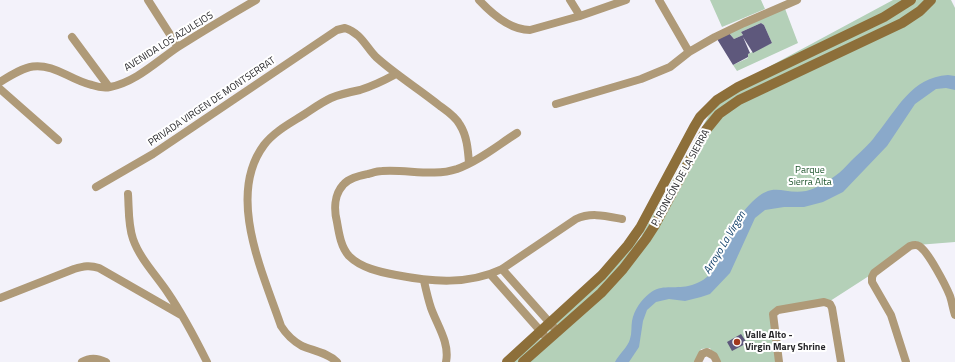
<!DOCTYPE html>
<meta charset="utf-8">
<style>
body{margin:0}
canvas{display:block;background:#f3f2fa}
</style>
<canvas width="955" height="362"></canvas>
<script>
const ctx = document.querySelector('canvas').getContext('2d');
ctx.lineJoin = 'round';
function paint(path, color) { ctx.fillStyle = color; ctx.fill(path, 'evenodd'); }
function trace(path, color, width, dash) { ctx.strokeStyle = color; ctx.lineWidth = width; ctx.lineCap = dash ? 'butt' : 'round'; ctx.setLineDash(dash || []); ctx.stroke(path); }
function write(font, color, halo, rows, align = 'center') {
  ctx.font = font + ' "Titillium Web",sans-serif'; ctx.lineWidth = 4; ctx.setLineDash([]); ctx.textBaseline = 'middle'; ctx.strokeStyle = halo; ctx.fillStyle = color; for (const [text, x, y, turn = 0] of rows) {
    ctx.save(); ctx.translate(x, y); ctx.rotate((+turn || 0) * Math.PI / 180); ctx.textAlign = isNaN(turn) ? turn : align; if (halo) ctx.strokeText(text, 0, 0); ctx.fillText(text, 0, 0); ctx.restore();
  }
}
const green = new Path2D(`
 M710,0H761L765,9L722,27Z
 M893,0H951L955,8V242L917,245L827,303L778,310L773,322L779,362H718L710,348L701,349L697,362H509L544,336L640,238L722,92Z
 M784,6L798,43L737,71L733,65L748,58V54L772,43L764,25L761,23L741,32L743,35L734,39L728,32Z`);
const water = new Path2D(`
 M948,75L955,76V90L946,88L936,89L915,104L887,146L843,192L823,202L804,207H784L765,210L755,218L730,273L710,294L701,297L685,301L669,299L656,302L647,310L643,321L639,347L629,362H615C619,354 628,347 630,339C632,333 631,327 632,321C634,310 641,300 650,293C661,284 675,289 688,286C699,284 709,277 716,268C725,247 735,218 752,202C774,180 782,195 806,191C815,189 827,182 835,176C841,172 846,166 851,161C859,153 869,145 876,135C897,110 911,77 948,75Z`);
const building = new Path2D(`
 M761,23L764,25L772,43L753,53L743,37L750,53L748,54V57L733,65L717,39L728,32L734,39L743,35L741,32Z
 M741,334L747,343L732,351L727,342Z`);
const street = new Path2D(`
 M148,0L178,47
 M479,0C492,14 510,30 530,30L580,16L626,0
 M570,0L580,16
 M659,0L689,52
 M72,37L109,87
 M0,82C27,65 38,60 67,75C75,79 83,83 92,85C98,87 105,88 110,87C136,82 157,61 178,47C203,31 230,15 256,0
 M0,89L58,140
 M556,104L641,79L670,67L689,52L715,37L744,23L797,0
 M517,133C498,145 479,161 457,169C433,177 407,169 382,171C377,171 372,173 368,174C359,176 349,178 343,185C334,195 334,210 337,222C339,234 341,247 349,256C361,268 380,272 396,275C432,282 468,285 502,269L576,219C591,212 606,216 622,219
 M96,187L153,154L337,30L345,28C361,33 366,47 376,57C396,75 419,89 440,106C447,111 456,117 460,125C467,136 468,150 469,163
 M128,194C129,208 128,225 133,239C140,259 156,275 168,293C183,315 195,338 207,362
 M502,269L558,332
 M491,275L544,335
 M424,281C426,290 428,299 431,308C437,325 450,343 446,362
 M0,298L74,269C84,266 90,265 99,268L181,315
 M82,362C90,357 98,358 106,362
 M337,362C328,353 314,351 302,346C293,341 286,334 281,326C263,273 226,196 264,145C273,133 287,125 300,117C310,111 320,103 331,98C340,94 350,92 360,90C373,86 385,80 396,74
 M698,362L702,354L707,352L714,356L717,362
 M779,362L773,314L778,310L824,302L830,304L832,308L841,362
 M906,362L891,315L872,282V277L874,273L910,246C913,245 916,244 919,246C928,251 946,286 950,296C952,302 953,309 955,315`);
const secondary = new Path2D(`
 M507,362L602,275L628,245L640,228L694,127L700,117L717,100L738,87L884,17L911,0
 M523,362L601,293L623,269L646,239L655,225L706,130L719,114L739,100L902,23L920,11L931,0`);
const markers = [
 [737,342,4,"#a1391e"]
];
const streetNames = [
 ["AVENIDA LOS AZULEJOS",169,42,-32],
 ["PRIVADA VIRGEN DE MONTSERRAT",212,102,-34],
 ["P. RONCÓN DE LA SIERRA",681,178,-61]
];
const parkNames = [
 ["Parque",810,171],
 ["Sierra Alta",810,183]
];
const poiNames = [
 ["Valle Alto -",745,336],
 ["Virgin Mary Shrine",745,348]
];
const waterNames = [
 ["Arroyo La Virgen",725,243,-59]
];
paint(green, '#b4d0b8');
paint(water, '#8aa9ca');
paint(building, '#5e587c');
trace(street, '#af9a78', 8);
trace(secondary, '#8d6f3a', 10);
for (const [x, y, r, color] of markers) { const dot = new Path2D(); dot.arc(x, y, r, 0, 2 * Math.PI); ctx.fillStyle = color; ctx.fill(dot); trace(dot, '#fff', 1.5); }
write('10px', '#28282b', '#fff', streetNames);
write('10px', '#1e542c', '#fff', parkNames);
write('bold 10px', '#28282b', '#fff', poiNames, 'left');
write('italic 11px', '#0e3e68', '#fff', waterNames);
</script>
